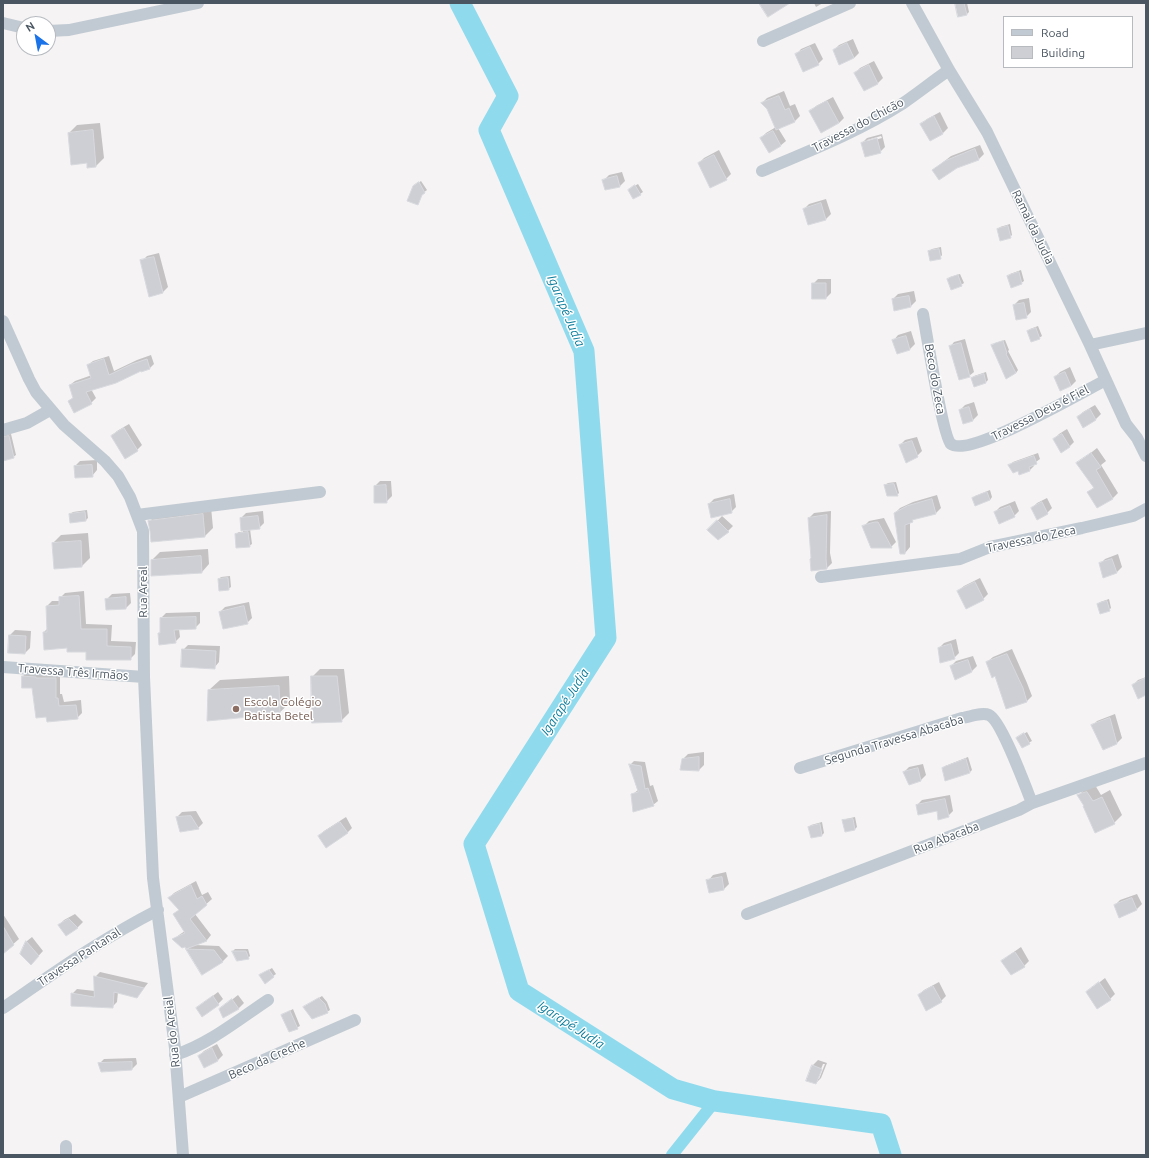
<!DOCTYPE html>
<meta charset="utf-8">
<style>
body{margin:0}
#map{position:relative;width:1149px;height:1158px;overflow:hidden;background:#f5f3f3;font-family:Ubuntu,sans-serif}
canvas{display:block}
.frame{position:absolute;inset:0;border:4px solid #4a5661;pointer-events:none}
.legend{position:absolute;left:1003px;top:16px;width:130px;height:52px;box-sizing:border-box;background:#fff;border:1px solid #b7bbc0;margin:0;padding:5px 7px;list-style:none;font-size:12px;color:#4a5661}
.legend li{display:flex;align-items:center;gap:8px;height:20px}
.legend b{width:20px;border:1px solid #b7bbc0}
.north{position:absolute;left:16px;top:16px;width:40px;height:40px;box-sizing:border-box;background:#fff;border:1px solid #b7bbc0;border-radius:50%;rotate:328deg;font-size:11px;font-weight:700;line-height:16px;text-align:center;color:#4a5661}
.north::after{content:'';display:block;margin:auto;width:14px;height:18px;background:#1a73e8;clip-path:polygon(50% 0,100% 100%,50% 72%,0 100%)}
</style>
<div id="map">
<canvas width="1149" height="1158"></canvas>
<div class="frame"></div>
<ul class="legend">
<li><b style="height:5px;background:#c1cad2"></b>Road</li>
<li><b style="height:11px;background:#cdcfd5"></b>Building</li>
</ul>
<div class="north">N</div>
</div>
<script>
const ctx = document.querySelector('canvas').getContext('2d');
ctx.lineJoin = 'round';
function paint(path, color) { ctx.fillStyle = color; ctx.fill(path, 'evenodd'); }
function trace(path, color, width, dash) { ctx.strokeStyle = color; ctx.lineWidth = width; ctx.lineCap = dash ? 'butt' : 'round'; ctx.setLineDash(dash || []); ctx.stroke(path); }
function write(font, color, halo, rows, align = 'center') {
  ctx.font = font + ' Ubuntu,sans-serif'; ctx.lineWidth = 3; ctx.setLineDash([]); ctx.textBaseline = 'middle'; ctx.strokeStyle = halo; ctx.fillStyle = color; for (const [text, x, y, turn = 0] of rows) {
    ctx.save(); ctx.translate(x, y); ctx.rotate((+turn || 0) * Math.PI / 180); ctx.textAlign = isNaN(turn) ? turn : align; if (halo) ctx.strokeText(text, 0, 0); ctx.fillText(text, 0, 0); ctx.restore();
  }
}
const shadow = new Path2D(`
 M814,3H823L816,7Z
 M956,3H967L969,12L967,14Z
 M853,39L859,53L854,58L834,50L839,45Z
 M815,43L823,59L818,64L796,55L801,49Z
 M874,61L883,78L878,83L864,90L855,73L860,68Z
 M784,91L790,106L795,104L800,116L795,121L778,128L786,141L780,146L761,138L766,133L776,127L768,109L762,103L767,98Z
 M833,97L844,118L839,123L811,111L816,106Z
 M940,112L948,128L943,133L930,140L922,124L927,119Z
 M100,123L104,158L96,166L69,133L77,125Z
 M882,134L885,147L880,152L862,143L867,138ZM881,136L882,138L867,142V140Z
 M980,145L984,154L979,159L956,167L933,170L951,156Z
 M719,150L731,174L726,179L699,163L704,158Z
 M622,172L625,181L620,186L604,180L609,175Z
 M421,181L427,190L423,193L417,204V184Z
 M638,184L643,192L634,198L631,188Z
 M826,199L831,214L826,219L808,224L804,209L809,204Z
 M1010,224L1012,235L1010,237L998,229L1000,227Z
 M941,247L942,255L940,258L929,251L932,249Z
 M159,253L168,287L163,292L142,261L147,256Z
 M1021,270L1024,281L1021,283L1008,277L1010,274Z
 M960,274L964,283L961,285L948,280L950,277Z
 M818,279H831V293L826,298L813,284Z
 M914,291L916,301L911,306L893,299L898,294Z
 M1029,298L1031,312L1026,317L1014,305L1019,300Z
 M1038,326L1042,336L1039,338L1028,331L1030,329Z
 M911,331L915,344L910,349L893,341L898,335Z
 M965,339L974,372L969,376L950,347L954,342Z
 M1005,340L1009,350L1008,351L1018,370L1016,373L993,346L995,343Z
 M151,355L154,364L150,368L142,370L91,389L96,398L91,403L69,401L74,397L70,385L75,381L92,375L88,365L93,361L109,356L114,371L137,360Z
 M1070,367L1076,381L1071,386L1055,377L1060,372Z
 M986,372L988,380L986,382L972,378L974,376Z
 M974,402L978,415L973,420L963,423L960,410L965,405Z
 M1095,405L1101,414L1096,419L1078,417L1083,412Z
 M129,424L142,445L137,450L112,436L117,431Z
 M1067,429L1074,442L1069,447L1054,439L1059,434Z
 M11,434L16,455L13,457L3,455V435Z
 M917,437L922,451L917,456L900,445L905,440Z
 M1097,448L1106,461L1101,465L1118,493L1113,498L1098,507L1089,492L1094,487L1078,463Z
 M1038,453L1040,459L1033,464L1034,466L1030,470L1020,473L1019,470L1010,465L1013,462Z
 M97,460V470L92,476L75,466L80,461Z
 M380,481H391L392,496L386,502L375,486Z
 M896,482L899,493L897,495L885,485L888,483Z
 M990,490L992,497L990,500L976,505L973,498L975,496Z
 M734,494L736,507L731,512L709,504L714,499Z
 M937,495L941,508L936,513L915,519L910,522V547L905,553H901L895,513L900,508L913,502Z
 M1047,498L1052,508L1047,513L1032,508L1037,503Z
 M1015,501L1019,511L1014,516L995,512L1000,507Z
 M211,507L213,528L205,536L152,541L149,522L157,514Z
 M87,510L88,518L86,520L70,514L73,512Z
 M263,511L264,523L259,528L250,529L252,544L249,546L236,534L239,532H243L241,518L246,513Z
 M831,511L830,553L832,563L827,568L809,518L814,513Z
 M722,516L733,526L728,531L709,530Z
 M884,518L896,542L891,547L864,526L869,521Z
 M88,533L90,558L82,566L53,543L61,535Z
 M208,549L209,564L202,572L152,560L160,552Z
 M1118,554L1122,567L1117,572L1100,564L1105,559Z
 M230,576L231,587L228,589L219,579L221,577Z
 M980,578L988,594L983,599L958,591L964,586Z
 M84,591L86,624L112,625L111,641L136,642L135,654L130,659L68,647L44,632L48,628L47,606L52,601H60V598L65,593Z
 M130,593L131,603L126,608L106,600L112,594Z
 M1109,599L1111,608L1109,610L1098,604L1100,602Z
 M249,602L252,618L247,623L220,612L225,607Z
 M200,612V623L195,628L179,629L180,637L175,642L159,633L161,632V618L166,613Z
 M15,630L31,631L30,648L25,653L10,635Z
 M956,639L959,653L954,658L939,648L944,643Z
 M188,645L220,646L219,662L214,668L183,650Z
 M1012,649L1027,683L1032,696L1027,701L1007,708L996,675L987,662L993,657Z
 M973,656L977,666L972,671L955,678L951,666L956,661Z
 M320,669H344L349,713L341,721L312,677Z
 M28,672L60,674V694H62L64,702L81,700L82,713L77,718L47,716L33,687L23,676Z
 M289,676L290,703L279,713L209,690L220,680Z
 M1146,677V694L1133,685L1138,680Z
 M1115,714L1122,738L1117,743L1092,726L1097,721Z
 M1027,732L1032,741L1022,746L1020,736Z
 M704,752V765L699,770L683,759L688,754Z
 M968,757L972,770L970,772L943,768L945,766Z
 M634,761L645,762L650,786L653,785L658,801L653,805L632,795L639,789L630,765Z
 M923,764L926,775L921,780L909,784L904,772L909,767Z
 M1095,785L1101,795L1110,790L1122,815L1114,823L1085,805L1079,795L1086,788Z
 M950,795L953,811L948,816L938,810L917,805L922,800Z
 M196,811L203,823L198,828L177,817L182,812Z
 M346,817L352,828L347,833L319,836L324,831Z
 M855,817L857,827L855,829L844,821L846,819Z
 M822,822L824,833L822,835L809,827L811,825Z
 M726,872L729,884L724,889L710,892L708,881L713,875Z
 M196,881L202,895L208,892L212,899L195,914L211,935L207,940L195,945L219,946L228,956L223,961L203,974L188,949L190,947L174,939L179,935L185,931L174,914L180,909L169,898L174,893Z
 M1137,894L1142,904L1137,909L1115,905L1120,900Z
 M3,914L19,939L3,953Z
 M75,914L83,922L78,927L66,934L59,925L64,920Z
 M32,937L43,951L31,964L22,954L27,941Z
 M1021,947L1029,961L1024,966L1011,974L1003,961L1008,956Z
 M235,949H248L250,956L248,958L233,951Z
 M272,968L276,974L265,982L260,975Z
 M100,972L148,983L137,997L118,992L117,1002L112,1007L72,994L77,989L95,991V977Z
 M1105,978L1115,994L1110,999L1087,992Z
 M939,982L946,996L941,1001L919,995L924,990Z
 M218,992L223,999L218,1004L197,1008Z
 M238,995L244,1003L239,1008L224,1017L220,1009Z
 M322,996L327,1002L330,1010L327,1012L304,1007Z
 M293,1009L300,1026L290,1031L282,1015Z
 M217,1044L223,1055L218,1060L205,1067L199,1056L204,1051Z
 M136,1058L137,1064L132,1069L99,1064L104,1059Z
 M818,1060L827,1063L821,1078L816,1083L808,1080L813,1065ZM823,1064H825L819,1079H817Z`);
const canal = new Path2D(`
 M672,1155L715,1101`);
const river = new Path2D(`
 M460,3L508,96L489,130L584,351L606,638L474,844L519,991L673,1089L715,1101L881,1124L891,1155`);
const building = new Path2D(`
 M759,3H790L768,17Z
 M955,3H964L967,15L958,17Z
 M847,43L854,58L839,65L833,50Z
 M810,47L819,65L803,72L795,54Z
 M869,65L878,84L864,91L854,73Z
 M779,96L785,110L789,108L795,122L776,130L767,109L761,103Z
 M827,101L839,123L821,133L809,111Z
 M934,116L943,134L930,141L920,124Z
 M93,130L96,167L87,168V163L71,165L68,133Z
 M773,131L781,146L769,153L760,138Z
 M877,138L881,153L865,157L861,143Z
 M975,149L979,160L957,168L939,180L932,170L945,161Z
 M714,155L727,180L710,188L698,163Z
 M617,176L620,187L605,190L602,180Z
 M419,182L425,193L422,195L418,205L407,201L413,186Z
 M635,185L641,195L633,199L628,190Z
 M821,203L826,220L808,225L803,209Z
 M1008,226L1011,238L1000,241L997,229Z
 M939,249L941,259L930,261L928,251Z
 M154,257L163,293L149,297L140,260Z
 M1019,272L1022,284L1011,288L1007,276Z
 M958,275L962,286L951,290L947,279Z
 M812,283H826V299H812Z
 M909,296L911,307L894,311L892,299Z
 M1024,303L1027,318L1016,320L1013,305Z
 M1036,328L1040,339L1031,342L1027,331Z
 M906,336L910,350L897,354L892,340Z
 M1003,341L1007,353L1006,354L1016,373L1006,379L991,345Z
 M961,343L970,377L959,380L949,346Z
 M104,359L109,375L132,364L147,359L150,369L141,372V371L116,383L86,392L92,404L74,413L68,401L73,398L69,385L91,378L87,365Z
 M1065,372L1071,386L1060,391L1054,377Z
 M984,374L986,383L974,387L971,378Z
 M969,407L973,421L963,424L959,410Z
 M1090,409L1096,420L1083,428L1077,417Z
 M124,428L138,451L125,459L111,436Z
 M1062,434L1070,447L1061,453L1053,439Z
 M9,436L14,458L3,461V437Z
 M912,441L918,457L906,463L899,445Z
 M1091,453L1101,467L1096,470L1113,499L1097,508L1087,492L1094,488L1076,463Z
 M1034,456L1037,464L1029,467L1030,471L1019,475L1018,471L1013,473L1008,465Z
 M92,465L93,477L75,478L74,466Z
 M894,484L898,496H887L884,485Z
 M386,485L387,503H374V486Z
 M987,492L990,500L975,506L972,498Z
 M730,499L732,513L711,518L708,504Z
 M932,499L936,514L912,520L913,522L905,525V554H900L894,513L907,506Z
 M1042,502L1048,514L1037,520L1031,508Z
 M1010,506L1015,517L999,524L994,512Z
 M85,512L86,521L70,523L69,514Z
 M203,514L205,537L151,542L150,531L148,521Z
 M827,515L826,559L827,569L811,571L810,559L811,558L808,518Z
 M258,516L260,529L241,531L240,518Z
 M717,520L729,532L718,540L707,530Z
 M875,522H878L892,548H871L862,526Z
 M248,532L250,547L236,548L235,534Z
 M81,541L82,567L54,569L52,543Z
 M201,556L202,573L151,576V560Z
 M1112,559L1117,573L1103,578L1099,563Z
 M228,578L229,590L219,591L218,579Z
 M975,582L984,600L966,609L957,591Z
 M79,596L81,629H107V646L131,647V660H86V652H67V648L44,650L43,632H47L46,606L59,605V597Z
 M126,597V609L106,610L105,599Z
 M1107,601L1110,611L1100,614L1097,604Z
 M244,606L248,624L223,629L219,612Z
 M196,617V629L174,630L176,643L159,645L158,633H160V618Z
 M9,635L26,636L25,654L8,653Z
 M951,644L955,659L940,663L938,648Z
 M182,649L216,651L215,669L181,667Z
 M1007,654L1023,688L1027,702L1006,709L995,676L992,678L986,662Z
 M968,660L972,672L955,680L950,666Z
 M22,676L36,677V678H56V698H58L59,706L76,705L78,719L47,722L46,717L36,718L32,688H22Z
 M311,676H337L342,722L312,723Z
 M1146,678V695L1138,699L1132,685Z
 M279,686L280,714L207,721L208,690Z
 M1110,718L1117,744L1103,750L1091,725Z
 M1024,733L1030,744L1022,748L1016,738Z
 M699,757V771L680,770L682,759Z
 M966,759L970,773L945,781L942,768Z
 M629,764L641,766L645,789L648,788L654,806L633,812L631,794L638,792Z
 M918,768L921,781L909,785L903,772Z
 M1087,792L1093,801L1102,797L1115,824L1095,833L1083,806H1084L1077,795Z
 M945,799L949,817L938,820L937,811L918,815L916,805Z
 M191,816L199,829L180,832L176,817Z
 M853,819L855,830L845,832L842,820Z
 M340,822L348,833L326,848L318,836Z
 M820,824L822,836L811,838L808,827Z
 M722,877L724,890L709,893L706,880Z
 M191,885L197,899L202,896L207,905L190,919L207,941L186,949L185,947L182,948L172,939L185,933L173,914L179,910L168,898Z
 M1132,898L1137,910L1119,918L1114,905Z
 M69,919L78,928L66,936L58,925Z
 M3,926L14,945L3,954Z
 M26,941L39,956L31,965L20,954Z
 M186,949L214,950L223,962L202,975Z
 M232,951H246L249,959L237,961Z
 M1015,952L1025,967L1011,975L1001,961Z
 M269,970L274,977L265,984L259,975Z
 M94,976L144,988L137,998L114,992L113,1008L71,1006V993L94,997Z
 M1099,982L1111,1000L1097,1009L1086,992Z
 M933,986L942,1002L926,1011L918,995Z
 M213,996L219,1005L202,1017L196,1008Z
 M319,998L325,1004L328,1013L312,1019L303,1007Z
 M232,999L239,1009L223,1018L219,1009Z
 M290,1011L298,1029L289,1032L281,1015Z
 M212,1048L218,1061L204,1068L198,1056Z
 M132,1062V1070L101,1072L98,1063Z
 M812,1065L822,1069L816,1084L806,1081Z`);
const minor = new Path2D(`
 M912,3L949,70L987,132L1090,345L1126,424L1137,438L1146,456
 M3,23L24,28
 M48,31L69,30L198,3
 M763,41L850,3
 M762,171C809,151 858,132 902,104C918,93 933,81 949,70
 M923,314C926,331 943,437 951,444C970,458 1084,391 1106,380
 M3,321L29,379L36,392L64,425L105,461L118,476L130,497L143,531L144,677L153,878L175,1048L183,1155
 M1090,345L1146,333
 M3,430L27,423L50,410
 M137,515L320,492
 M821,577L960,559L990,547L1082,528L1133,516L1146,509
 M3,667L144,677
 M800,768L962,718C970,717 982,712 989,715C1001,720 1026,788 1032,803
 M747,914L1019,810L1032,803L1146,763
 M3,1008C54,973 103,938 158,910
 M175,1055C209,1044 238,1020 268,1000
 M179,1097L355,1020
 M66,1146V1155`);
const markers = [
 [236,709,4,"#8d6e63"]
];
const streetNames = [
 ["Travessa do Chicão",858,125,-28],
 ["Ramal da Judia",1033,227,64],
 ["Beco do Zeca",935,379,80],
 ["Travessa Deus é Fiel",1040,413,-27],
 ["Travessa do Zeca",1031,539,-12],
 ["Rua Areal",143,592,-90],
 ["Travessa Três Irmãos",73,672,4],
 ["Segunda Travessa Abacaba",894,740,-17],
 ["Rua Abacaba",946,838,-21],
 ["Travessa Pantanal",79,957,-33],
 ["Rua do Areial",172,1032,-96],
 ["Beco da Creche",267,1059,-24]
];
const educationNames = [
 ["Escola Colégio",244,702],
 ["Batista Betel",244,716]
];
const waterNames = [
 ["Igarapé Judia",566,311,67],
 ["Igarapé Judia",565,702,-57],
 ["Igarapé Judia",571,1025,33]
];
paint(shadow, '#0003');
trace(canal, '#90daee', 12);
trace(river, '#90daee', 21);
paint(building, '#cdcfd5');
trace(building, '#d7d9de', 1);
trace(minor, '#c1cad2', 12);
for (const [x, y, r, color] of markers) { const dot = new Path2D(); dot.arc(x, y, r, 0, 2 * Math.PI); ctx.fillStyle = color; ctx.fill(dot); trace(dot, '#fff', 1.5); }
write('12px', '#4a5661', '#fff', streetNames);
write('12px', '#785e54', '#fff', educationNames, 'left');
write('italic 13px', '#0c7c9b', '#fff', waterNames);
</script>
